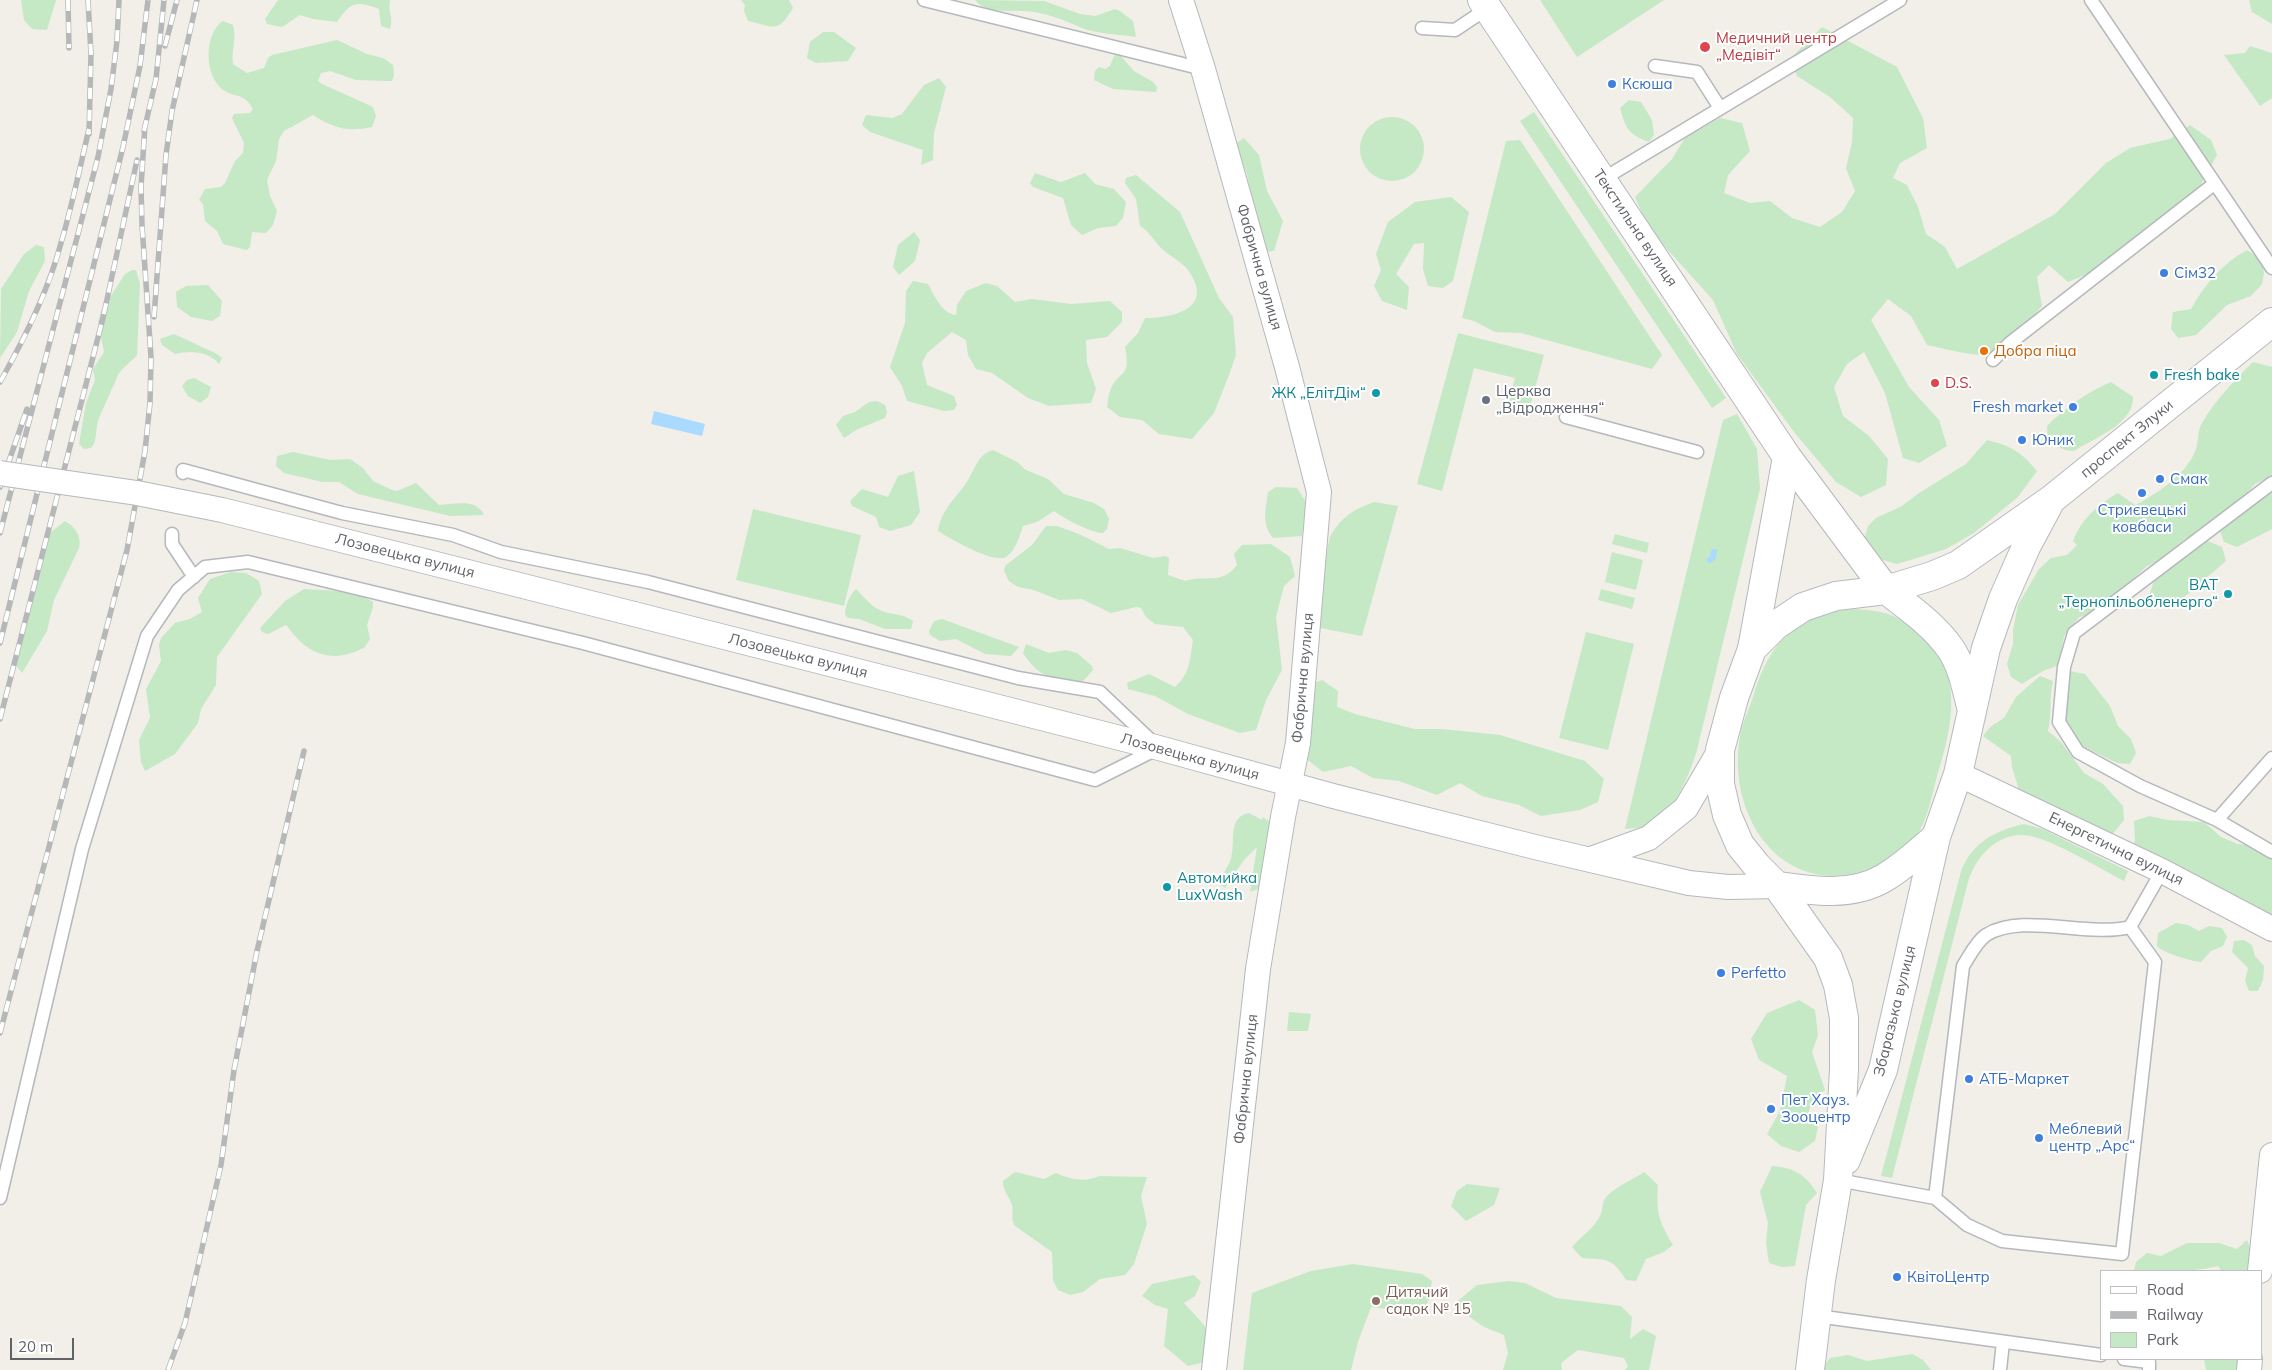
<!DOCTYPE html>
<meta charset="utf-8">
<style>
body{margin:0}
#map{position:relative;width:2272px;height:1370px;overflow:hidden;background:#f1efe8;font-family:Mulish,sans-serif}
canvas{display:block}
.legend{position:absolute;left:2100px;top:1270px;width:162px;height:90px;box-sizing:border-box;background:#fff;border:1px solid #bfc1c3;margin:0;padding:6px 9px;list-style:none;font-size:15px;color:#5f6368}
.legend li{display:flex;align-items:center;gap:10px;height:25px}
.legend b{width:25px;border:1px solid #bfc1c3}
.scale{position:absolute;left:10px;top:1338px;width:64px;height:22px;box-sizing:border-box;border:2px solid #5f6368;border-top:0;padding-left:6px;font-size:15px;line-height:18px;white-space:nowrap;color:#5f6368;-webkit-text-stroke:4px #fff;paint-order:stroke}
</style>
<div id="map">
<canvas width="2272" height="1370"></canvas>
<ul class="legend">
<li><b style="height:6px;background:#fff"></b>Road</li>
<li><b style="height:6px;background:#b6b7b8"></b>Railway</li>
<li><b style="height:14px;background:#c5e8c5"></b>Park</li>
</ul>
<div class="scale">20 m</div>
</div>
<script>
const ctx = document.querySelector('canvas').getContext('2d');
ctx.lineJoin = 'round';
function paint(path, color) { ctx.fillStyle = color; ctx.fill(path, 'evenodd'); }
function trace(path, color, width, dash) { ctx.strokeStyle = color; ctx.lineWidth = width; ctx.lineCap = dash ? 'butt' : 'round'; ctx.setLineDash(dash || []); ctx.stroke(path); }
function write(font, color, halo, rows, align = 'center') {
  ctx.font = font + ' Mulish,sans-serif'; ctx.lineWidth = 4; ctx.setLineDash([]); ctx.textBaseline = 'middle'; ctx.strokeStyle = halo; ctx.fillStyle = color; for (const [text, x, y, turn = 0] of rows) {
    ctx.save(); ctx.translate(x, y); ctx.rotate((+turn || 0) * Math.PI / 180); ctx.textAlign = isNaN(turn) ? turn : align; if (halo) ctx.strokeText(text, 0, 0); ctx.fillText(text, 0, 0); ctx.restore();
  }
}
const green = new Path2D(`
 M21,0H56L47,30L32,29L24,20Z
 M278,0H390C387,10 394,17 390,29L381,26L379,9C357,1 351,1 337,22L313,19L300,15L282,27L267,24L265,19Z
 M741,0H789L793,8C777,34 775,27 748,21L744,11L745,5Z
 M975,0L1044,1L1080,14L1095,16L1115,9L1120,11L1133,21L1136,37C1119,34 1097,34 1082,28C1064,20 1042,11 1022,11C1006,10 986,14 975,0Z
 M1540,0H1664L1577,57Z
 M2249,0H2272V24L2252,12Z
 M223,21L233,25C237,39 231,50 233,64L247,73L264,68L268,58L272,55L337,40L367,54L383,58L393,65L394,76L392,81H387L356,80L330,71L321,73L318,81L322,84L373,107L376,116L372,127C348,132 335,129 313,115L284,131L279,139L276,161L267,180L270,196L277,211L273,225L266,233L252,232L250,247L247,250L223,244L217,231L205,221L203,204L199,200L205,189L221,187L225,183L235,161L243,153L244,143L232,118L234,114L250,113L253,109C243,91 235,99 222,89C204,75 204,33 223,21Z
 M1822,27L1897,67L1923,118L1927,148L1900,163L1893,178L1907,185L1918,207L1926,234L1945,247L1957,269L2055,214L2106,163L2130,148L2170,139L2190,125L2211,140L2217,155L2194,197L2104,267L2068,282L2049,265L2037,277L2042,306C2032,317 2007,348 1994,353C1979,359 1943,348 1927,345L1911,316L1888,299L1871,320L1909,387L1939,420L1947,446L1919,463L1903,458L1885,393L1864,352L1847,364L1834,387L1843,416L1869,436L1888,459L1886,485L1861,497L1836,482L1794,432L1737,354L1713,300L1649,229L1635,197L1672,159L1685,138L1720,118L1742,123L1750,151L1728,175L1724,193L1750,203L1770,201L1792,218L1820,227L1842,212L1855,191L1846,168L1852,142L1853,118L1830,97L1797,76L1790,59Z
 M823,32H834L856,48L848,61L816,63L807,58L810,42Z
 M2250,46L2272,53V98L2260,106L2224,55L2245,53Z
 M1119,54L1134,71L1153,82L1157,87L1156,92L1113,89L1094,80L1095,71L1099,67L1105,69L1110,66L1114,56Z
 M939,78L946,87L934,133L933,160L921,165L923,150L870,132L862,125L866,115L892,118L902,114L924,85Z
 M1629,100L1641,102L1652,120L1654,135L1649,142C1628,134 1626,129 1620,108Z
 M1534,112L1726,398L1712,408L1520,121Z
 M1360 149a32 32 0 1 1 64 0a32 32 0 1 1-64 0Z
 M1244,138L1259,155L1267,191L1283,221L1274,251L1266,252L1257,231L1247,174L1235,144Z
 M1520,140L1662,355L1652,369L1521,333L1495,332L1474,321L1462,318L1506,141Z
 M1035,173L1061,182L1085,173L1095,184L1114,189L1126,202L1123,218L1116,226L1098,228L1082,235L1071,225L1063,198L1033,187L1030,183Z
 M1136,175L1180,212L1219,298L1233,317L1236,355L1229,375L1214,413L1192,439L1159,434L1142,420L1120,417L1107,407C1108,402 1108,396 1110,391C1118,369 1132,380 1125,347L1138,333L1145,318C1175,318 1215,308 1188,270C1181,261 1169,256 1161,248C1153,240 1150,232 1140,226L1136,199L1125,183L1126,178Z
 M1451,197L1469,212L1453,281L1443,288L1428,286L1423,269L1424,243L1414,244L1396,274L1409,287L1407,310L1382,301L1374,286L1381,270L1376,254L1388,222L1415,202Z
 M914,232L920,240L915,261L899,275L893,267L898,245Z
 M36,245L44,247L45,261L29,291L17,332L0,358L1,289L24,254Z
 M2247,250L2262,260L2264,273L2262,284L2251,296L2227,305L2196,335L2178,338L2171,329L2173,312L2191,309C2205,284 2222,264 2247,250Z
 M132,270H136L140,284L137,355C132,362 121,368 118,375C112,389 105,404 99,418C95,427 98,441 91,448L84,449L79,444L86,403L95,380L93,369L104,352L98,322L101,311L125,274Z
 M913,281L928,284C935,296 941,313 956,315L957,305L966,291L986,283L997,286L1015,302L1032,299L1071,304L1110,301L1122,312V322L1107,337L1086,340L1087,363L1096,389L1091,403L1049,406L1028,398L992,373L976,369L968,355L966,340L952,332L927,353L922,363L927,385L954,396L957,405L954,410L944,411L907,401L902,386L890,367L905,323L906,291Z
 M208,285L222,301L220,316L212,321L191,317L177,307L176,292L186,286Z
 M1458,333L1544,355L1529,410L1506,412L1515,378L1474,368L1442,491L1417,484Z
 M174,334L217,354L222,358L219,364C209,351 190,350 175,354L162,345L160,339Z
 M2253,362L2272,367V476L2255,484L2213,532L2185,539L2161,559L2146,567L2097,613L2079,617L2064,636L2059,665L2043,671L2022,684L2011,677L2007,664L2013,644V630L2018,605L2039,569L2051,558L2067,555L2077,545L2073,541C2081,519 2099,504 2118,493L2135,505C2156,495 2189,472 2196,449C2199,441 2197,431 2202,423C2216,399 2234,381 2253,362Z
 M194,378L211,387L208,397L200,403L188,396L182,386L187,380Z
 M2111,382L2133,397C2134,424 2094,438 2074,451L2065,450L2048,442L2047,426C2066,407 2086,393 2111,382Z
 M877,401L885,405L887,412L885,418L858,429L844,438L836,425L843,416L855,412L869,402Z
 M1737,414L1757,449L1760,489L1697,750C1691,770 1673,817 1652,825C1643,828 1634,828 1625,829L1723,420Z
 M1987,440C2012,446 2021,452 2037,471L2018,497L1974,533L1946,549L1897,564L1873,557L1862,547L1868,526L1876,518L1902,506L1919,493L1966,464Z
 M993,450L1017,462L1026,470L1048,479L1064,494L1094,503L1104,509L1109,519L1107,529L1103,533C1093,534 1063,518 1054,511L1037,522L1023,526C1019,537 1016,550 1006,557C993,564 949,538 938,531C941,509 957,498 968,480C975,469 978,454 993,450Z
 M293,452L330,460L350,459L363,468L373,481L392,490L397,491L416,483L439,505C454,504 477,498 484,515L450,516L358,494L339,482H322L306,478L284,473L276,466L277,456Z
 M914,471L920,512L911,525L890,531L879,527L876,517L852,506L850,501L862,489L888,497L898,476Z
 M1276,487L1297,488L1306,502L1302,536L1273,538C1261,523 1266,509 1268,492Z
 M2272,487V529L2237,547L2224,542L2220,531L2237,514Z
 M1374,502L1398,506L1362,636L1320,628C1322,611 1325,546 1331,535C1341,517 1356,508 1374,502Z
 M753,509L861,535L844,606L736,580Z
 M65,521C75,527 82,536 79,548L54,600L47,631L22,673L16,665L42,546L51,532Z
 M1046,526H1057L1079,534L1109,549L1120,548L1153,558L1165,556L1169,558L1168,575L1185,581C1206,574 1221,586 1237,565L1234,554L1242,545L1271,544L1290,557L1295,576L1284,586L1276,617L1282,670L1266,700L1256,730L1240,733L1188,714L1155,696L1128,689L1127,683L1149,674L1175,687C1190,674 1190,659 1193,640L1183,627L1155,624L1146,617L1141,608L1136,607L1111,613L1082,599L1059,600L1034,590L1018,587L1009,581L1004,571L1005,566L1032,545Z
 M1615,534L1649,543L1647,553L1612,544Z
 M2203,539L2222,547L2226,561L2182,599L2156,606L2149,596L2155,578Z
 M1612,552L1643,560L1636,590L1605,582Z
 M231,572L246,573L259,581L262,594L217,657L216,685L201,709L198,723L175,754L145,771L141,762L139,740L150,718L146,689L161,661L159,645L161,638L175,623L190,619L202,612L198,598L210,579Z
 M304,589C326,591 354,589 373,602V607L367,625L370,639L365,647C341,661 315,659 296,637C292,633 290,629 286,625L268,634L262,632L260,628L285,601Z
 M856,589C863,596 870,605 878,609C890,616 901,612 913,621L911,629H885L859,619L848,618L845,615C845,606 849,596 856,589Z
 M1601,589L1635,598L1632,609L1598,600Z
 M1855,609C1885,611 1895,614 1918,632C1967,673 1952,727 1936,780C1931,799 1926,829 1910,843C1886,866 1849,881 1815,874C1755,860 1730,792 1740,736C1742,724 1748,712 1752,700C1759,677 1766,657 1783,639C1803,619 1827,610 1855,609Z
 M942,619L1019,647L1011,656L985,654L956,639L940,641L930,635L929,631L934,621Z
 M1586,632L1634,644L1608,750L1559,738Z
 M1026,644L1049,653L1065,650L1077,653L1092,666L1093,670L1083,681L1079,682C1051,678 1039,678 1023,653Z
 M2070,671L2085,674L2110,706L2118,726L2131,739L2136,753L2130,764L2117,763L2068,739L2063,714Z
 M2040,676L2053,681C2049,697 2052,714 2048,731L2061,742L2084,773L2103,784L2123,806L2124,820L2108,840L2019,790L2012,767L2011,756L1983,736L1990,727L2004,718L2016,697Z
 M1322,680L1338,691L1337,707L1355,714L1415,729H1442L1500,735L1585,761L1604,779L1598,802L1580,810L1541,816L1519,805L1482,796L1460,783L1437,795L1399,781L1373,778L1351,766L1323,772L1304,757V687Z
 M1249,813L1262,820V817L1272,823L1263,880L1258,889L1250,892L1257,847L1244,860L1225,888L1218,883C1222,875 1229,866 1231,858C1236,842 1227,817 1249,813Z
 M2149,816L2167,820L2204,822L2221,837L2238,844L2258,846L2272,851V932L2125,858L2135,841L2134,821Z
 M2024,824L2042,829L2128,871L2124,881C2100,869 2047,835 2022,835C1995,835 1975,858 1968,882L1892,1178L1881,1176L1962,868C1975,841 1995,831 2024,824Z
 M2176,923L2188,925L2199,931L2209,926L2222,928L2227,937L2223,946L2211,951L2201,962C2190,961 2163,953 2157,946L2158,933Z
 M2244,940L2252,945L2255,956L2264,966L2263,980L2258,991H2249L2245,981L2248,968L2232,952L2234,941Z
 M1799,1000L1815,1010L1818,1035L1812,1052L1825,1090L1812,1102L1808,1114L1818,1127L1815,1141L1799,1152L1781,1146L1767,1134L1780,1111L1787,1076L1759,1060L1751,1039L1767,1013Z
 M1289,1012L1311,1014L1308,1031H1287Z
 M1772,1166C1795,1168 1805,1174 1817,1193L1806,1205L1795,1266L1782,1267L1769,1263L1766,1243L1768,1223L1760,1192Z
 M1015,1172L1044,1179L1056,1173C1069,1179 1086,1183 1099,1176L1147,1177L1141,1196L1147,1224L1134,1264L1125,1275L1100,1279L1083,1292L1070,1295L1058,1290L1053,1280L1052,1252L1015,1226C1010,1219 1014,1213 1012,1205C1009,1196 1003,1191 1003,1181Z
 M1644,1172L1658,1185C1656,1214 1659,1221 1673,1245L1664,1252L1646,1259L1636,1281L1626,1280C1612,1257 1607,1260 1582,1258L1572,1247C1581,1236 1595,1228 1601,1214C1603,1208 1602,1201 1607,1196C1618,1185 1631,1181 1644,1172Z
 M1467,1184L1500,1188L1494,1205L1466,1221L1451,1206L1457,1191Z
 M2247,1240L2250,1248L2249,1271H2221L2218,1266C2190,1273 2162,1271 2134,1271L2136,1262L2147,1253L2161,1256L2187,1243H2219L2237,1249Z
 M1353,1264L1422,1274L1432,1281L1428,1302L1420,1313L1371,1307L1358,1342L1351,1370H1243L1252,1293L1311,1271Z
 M1194,1275L1201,1282L1195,1296L1184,1303C1203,1325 1217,1330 1205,1362L1188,1366L1164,1346L1168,1309L1155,1305L1142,1296L1152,1284Z
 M1509,1281L1525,1283L1556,1298L1621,1306L1632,1317L1630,1339L1643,1329L1656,1336L1649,1370H1625L1628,1366L1624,1358L1578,1350L1561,1363L1562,1370H1503L1508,1353L1504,1335L1484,1327L1453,1305L1477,1285Z
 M1912,1354L1923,1360L1931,1370H1821L1830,1358L1848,1355L1867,1361Z
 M2204,1359H2238L2240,1370H2206Z`);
const water = new Path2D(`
 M654,411L705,424L702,436L651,424Z`);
const stream = new Path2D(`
 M1710,560L1713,557L1714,552`);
const service = new Path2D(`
 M924,0L1203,69
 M2091,0L2272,268
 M1422,28L1455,30L1488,8
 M1655,66L1697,72L1720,108
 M1603,179L1900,0
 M1993,360L2010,343L2214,184
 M1566,417L1697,452
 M2272,483L2074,633L2064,667L2059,722L2078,752L2140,786L2217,820L2272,852
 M172,534V544L194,577
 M2217,820L2272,758
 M1838,1180L1935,1198L1963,966C1969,957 1976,942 1986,935C2023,912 2087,938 2130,927L2162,871
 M0,1198L82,849L147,636L178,590L205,567L248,562L583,643L1095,780L1159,748L1100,692L1018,678L648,582L501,552L453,535L342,513L183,470V473
 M1935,1198L1967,1225L2002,1241L2122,1254L2155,962L2130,927
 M1817,1316L2101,1355
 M2124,1359L2149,1362V1370
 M2000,1370L2003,1342`);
const minor = new Path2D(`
 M1181,0L1203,69L1287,367L1319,492L1298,743L1283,817L1258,969L1214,1370
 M634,614L1159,748L1333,796L1535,847L1689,883L1728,887L1777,886
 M1958,774L2162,871L2272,929
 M1591,859L1649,838L1686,808L1720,750
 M2260,1271L2272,1155
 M2249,1370L2250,1359`);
const tertiary = new Path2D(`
 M1482,0L1787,457L1886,590
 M1752,649L1787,457`);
const secondary = new Path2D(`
 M1886,590C1908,607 1934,625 1950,648C1962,665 1966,687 1971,707
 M1777,886C1812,891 1852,897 1884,878C1903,867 1920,851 1936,837
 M1846,1160L1883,1070L1936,837L1958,774L1986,648L2003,599L2026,547L2049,504
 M1810,1370L1821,1280L1838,1180L1844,1069V1018L1838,985L1828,958L1777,886L1757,866L1740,845L1727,815L1720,784V750L1734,698L1752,649L1776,625L1803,607L1836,596L1886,590L1932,576L1958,565L2052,499L2272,322`);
const rail = new Path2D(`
 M68,0L69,48
 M88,0L91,54L89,134
 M165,46L177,0
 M144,131L156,79L164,0
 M154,317L166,155L172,111L197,0
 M0,382C25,338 48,292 61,243C72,206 80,167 89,129
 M0,487L27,409
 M0,533L98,157L111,89L117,41L119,0
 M0,643L123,147L140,66L148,0
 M0,719L103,318L137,160
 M0,1033L127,550L145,451L150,403L151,357L142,225L141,187L145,125
 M168,1370L185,1323L221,1165L234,1070L257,951L304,751`);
const minorBridge = new Path2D(`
 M0,473L137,493L222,510L634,614`);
const markers = [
 [1705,47,6,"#e0444e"],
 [1612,84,5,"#3f7fe0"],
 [2164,273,5,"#3f7fe0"],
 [1984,351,5,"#e8710a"],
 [2154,375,5,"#0f9aa8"],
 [1935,383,5,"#e0444e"],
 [1376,393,5,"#0f9aa8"],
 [1486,400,5,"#6b7280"],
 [2073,407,5,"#3f7fe0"],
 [2022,440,5,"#3f7fe0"],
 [2160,479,5,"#3f7fe0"],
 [2142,493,5,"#3f7fe0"],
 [2228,594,5,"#0f9aa8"],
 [1167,887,5,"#0f9aa8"],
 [1721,973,5,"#3f7fe0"],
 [1969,1079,5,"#3f7fe0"],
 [1771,1109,5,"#3f7fe0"],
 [2039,1138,5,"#3f7fe0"],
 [1897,1277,5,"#3f7fe0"],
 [1376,1301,5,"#8d6e63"]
];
const healthNames = [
 ["Медичний центр",1716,38],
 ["„Медівіт“",1716,55],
 ["D.S.",1945,383]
];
const shopNames = [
 ["Ксюша",1622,84],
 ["Сім32",2174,273],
 ["Fresh market",2063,407,"right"],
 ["Юник",2032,440],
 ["Смак",2170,479],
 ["Стриєвецькі",2142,510,"center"],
 ["ковбаси",2142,527,"center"],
 ["Perfetto",1731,973],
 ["АТБ-Маркет",1979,1079],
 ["Пет Хауз.",1781,1100],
 ["Зооцентр",1781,1117],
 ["Меблевий",2049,1129],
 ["центр „Арс“",2049,1146],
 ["КвітоЦентр",1907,1277]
];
const streetNames = [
 ["Текстильна вулиця",1635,228,56],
 ["Фабрична вулиця",1259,267,74],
 ["проспект Злуки",2127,439,-39],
 ["Лозовецька вулиця",405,556,14],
 ["Лозовецька вулиця",798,656,14],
 ["Фабрична вулиця",1303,678,-85],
 ["Лозовецька вулиця",1190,757,15],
 ["Енергетична вулиця",2116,849,26],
 ["Збаразька вулиця",1895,1011,-76],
 ["Фабрична вулиця",1246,1079,-84]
];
const foodNames = [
 ["Добра піца",1994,351]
];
const cultureNames = [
 ["Fresh bake",2164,375],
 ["ЖК „ЕлітДім“",1366,393,"right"],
 ["ВАТ",2218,585,"right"],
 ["„Тернопільобленерго“",2218,602,"right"],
 ["Автомийка",1177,878],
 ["LuxWash",1177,895]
];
const worshipNames = [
 ["Церква",1496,391],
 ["„Відродження“",1496,408]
];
const educationNames = [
 ["Дитячий",1386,1292],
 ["садок № 15",1386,1309]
];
paint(green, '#c5e8c5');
paint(water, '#aadaff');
trace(stream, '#aadaff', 6);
trace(service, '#b5b8bc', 15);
trace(minor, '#b5b8bc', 26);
trace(tertiary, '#b5b8bc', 30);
trace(secondary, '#b6babf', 30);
trace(service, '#fff', 12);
trace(minor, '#fff', 24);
trace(tertiary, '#fff', 28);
trace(secondary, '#fff', 28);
trace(rail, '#b6b7b8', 5.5);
trace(rail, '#fff', 4, [11]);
trace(minorBridge, '#b5b8bc', 26, []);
trace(minorBridge, '#fff', 24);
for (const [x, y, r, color] of markers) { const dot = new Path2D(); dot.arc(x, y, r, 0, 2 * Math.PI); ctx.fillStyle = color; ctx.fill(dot); trace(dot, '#fff', 2); }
write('15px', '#be3a42', '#fff', healthNames, 'left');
write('15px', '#366cbe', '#fff', shopNames, 'left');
write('15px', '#5f6368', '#fff', streetNames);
write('15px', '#c56008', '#fff', foodNames, 'left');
write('15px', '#0d838f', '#fff', cultureNames, 'left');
write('15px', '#5b616d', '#fff', worshipNames, 'left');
write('15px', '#785e54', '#fff', educationNames, 'left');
</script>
